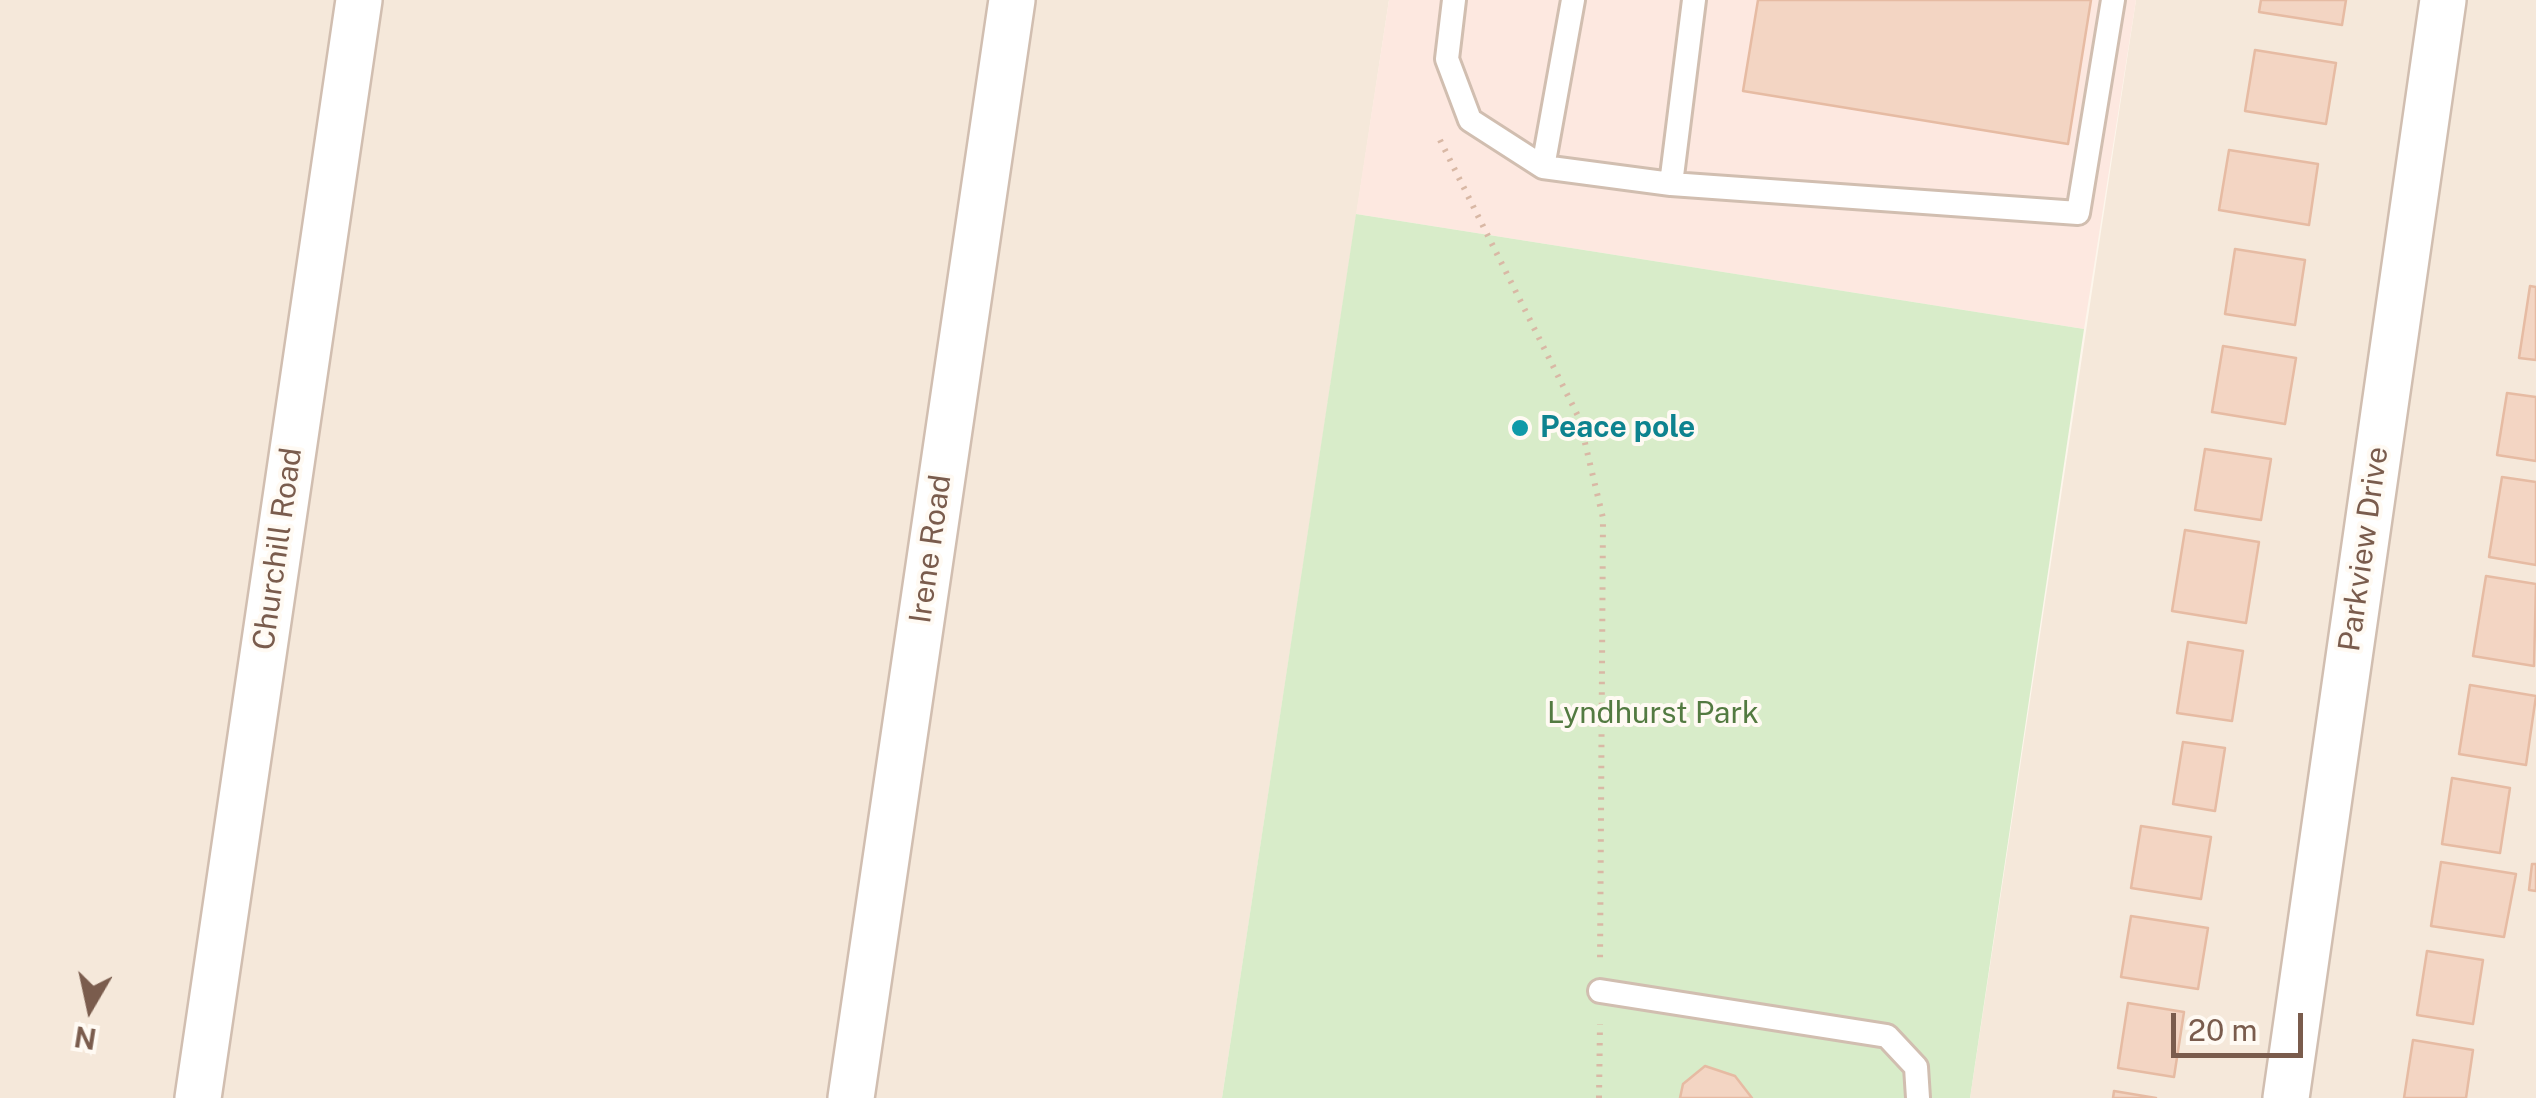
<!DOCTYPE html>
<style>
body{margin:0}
#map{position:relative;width:2536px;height:1098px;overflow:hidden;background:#fdf6ec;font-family:"Public Sans",sans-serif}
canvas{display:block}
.north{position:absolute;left:40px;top:958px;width:100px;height:100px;-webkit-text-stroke:8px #fffaf3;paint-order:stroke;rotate:189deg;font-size:28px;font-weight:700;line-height:40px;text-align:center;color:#7a5c4d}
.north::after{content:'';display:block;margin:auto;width:35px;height:45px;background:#7a5c4d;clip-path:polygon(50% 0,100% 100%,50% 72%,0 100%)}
.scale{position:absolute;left:2171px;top:1013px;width:132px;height:45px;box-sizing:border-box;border:5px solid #7a5c4d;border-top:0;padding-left:12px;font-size:30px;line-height:35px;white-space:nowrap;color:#7a5c4d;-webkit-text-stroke:8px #fffaf3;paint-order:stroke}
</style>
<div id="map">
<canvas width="2536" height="1098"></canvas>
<div class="north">N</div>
<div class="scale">20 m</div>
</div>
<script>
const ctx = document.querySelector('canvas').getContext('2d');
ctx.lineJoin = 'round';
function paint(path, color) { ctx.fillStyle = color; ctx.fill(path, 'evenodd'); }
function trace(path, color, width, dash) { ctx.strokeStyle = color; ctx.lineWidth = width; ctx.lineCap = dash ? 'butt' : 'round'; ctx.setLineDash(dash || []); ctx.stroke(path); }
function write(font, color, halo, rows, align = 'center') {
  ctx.font = font + ' "Public Sans",sans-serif'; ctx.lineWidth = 8; ctx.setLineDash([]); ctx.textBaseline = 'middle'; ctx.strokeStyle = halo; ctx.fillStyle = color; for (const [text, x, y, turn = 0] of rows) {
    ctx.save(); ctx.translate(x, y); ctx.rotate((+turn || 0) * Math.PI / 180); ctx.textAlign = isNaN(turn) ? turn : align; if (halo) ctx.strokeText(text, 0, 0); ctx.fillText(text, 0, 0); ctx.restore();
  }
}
const residential = new Path2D(`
 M0,0H1389L1222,1098H0Z
 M2136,0H2536V1098H1970Z`);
const commercial = new Path2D(`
 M1389,0H2136L2084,329L1356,214Z`);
const green = new Path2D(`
 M1356,214L2084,329L1970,1098H1222Z`);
const building = new Path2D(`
 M1758,0H2091L2068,144L1743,91Z
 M2261,0H2346L2342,25L2259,12Z
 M2255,50L2336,63L2326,124L2245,111Z
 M2229,150L2318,164L2309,225L2219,210Z
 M2235,249L2305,260L2295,325L2225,314Z
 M2530,286L2536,287V360L2519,358Z
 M2223,346L2296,358L2285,424L2212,412Z
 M2507,393L2536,397V461L2497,455Z
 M2205,449L2271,459L2261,520L2195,510Z
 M2502,477L2536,482V565L2489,557Z
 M2185,530L2259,542L2246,623L2172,611Z
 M2486,576L2536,584L2534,666L2473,656Z
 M2188,642L2243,651L2232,721L2177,713Z
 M2470,685L2536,696L2526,765L2459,754Z
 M2183,742L2225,748L2215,811L2173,804Z
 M2452,778L2510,788L2500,853L2442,844Z
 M2141,826L2211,837L2201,899L2131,888Z
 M2441,862L2516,874L2504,937L2431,926Z
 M2532,864H2536V891L2529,890Z
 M2131,916L2208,928L2198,989L2121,977Z
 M2427,951L2483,960L2473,1024L2417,1015Z
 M2128,1003L2184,1012L2174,1077L2118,1068Z
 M2413,1040L2473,1050L2466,1098H2404Z
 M1705,1066L1735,1076L1752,1098H1680L1683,1084Z
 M2114,1091L2156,1098H2113Z`);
const path = new Path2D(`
 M1440,140L1579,418L1603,518L1600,962
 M1599,1098L1600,1024`);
const service = new Path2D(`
 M1454,0L1447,59L1470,120L1543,167L1671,184L2078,213L2113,0
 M1543,167L1573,0
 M1671,184L1694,0
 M1600,991L1887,1036L1916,1067L1918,1098`);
const minor = new Path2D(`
 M198,1098L359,0
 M851,1098L1012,0
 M2286,1098L2443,0`);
const markers = [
 [1520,428,10,"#0f9aa8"]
];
const cultureNames = [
 ["Peace pole",1540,428]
];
const streetNames = [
 ["Churchill Road",278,549,-82],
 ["Irene Road",931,549,-82],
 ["Parkview Drive",2364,549,-82]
];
const parkNames = [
 ["Lyndhurst Park",1653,714]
];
paint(residential, '#f5e8da');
paint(commercial, '#fde8e0');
paint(green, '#d8ecc9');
paint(building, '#f3d5c3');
trace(building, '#e6bba3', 2.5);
trace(service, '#d1beb0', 28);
trace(minor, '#d1beb0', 50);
trace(path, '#d9b8a5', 6, [2.5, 8]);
trace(service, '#fff', 22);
trace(minor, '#fff', 45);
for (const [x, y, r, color] of markers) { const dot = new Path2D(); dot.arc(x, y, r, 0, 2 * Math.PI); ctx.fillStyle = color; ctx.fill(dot); trace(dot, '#fffaf3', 4); }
write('bold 30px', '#0d838f', '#fffaf3', cultureNames, 'left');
write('30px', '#7a5c4d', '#fffaf3', streetNames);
write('30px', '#537a41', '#fffaf3', parkNames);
</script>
